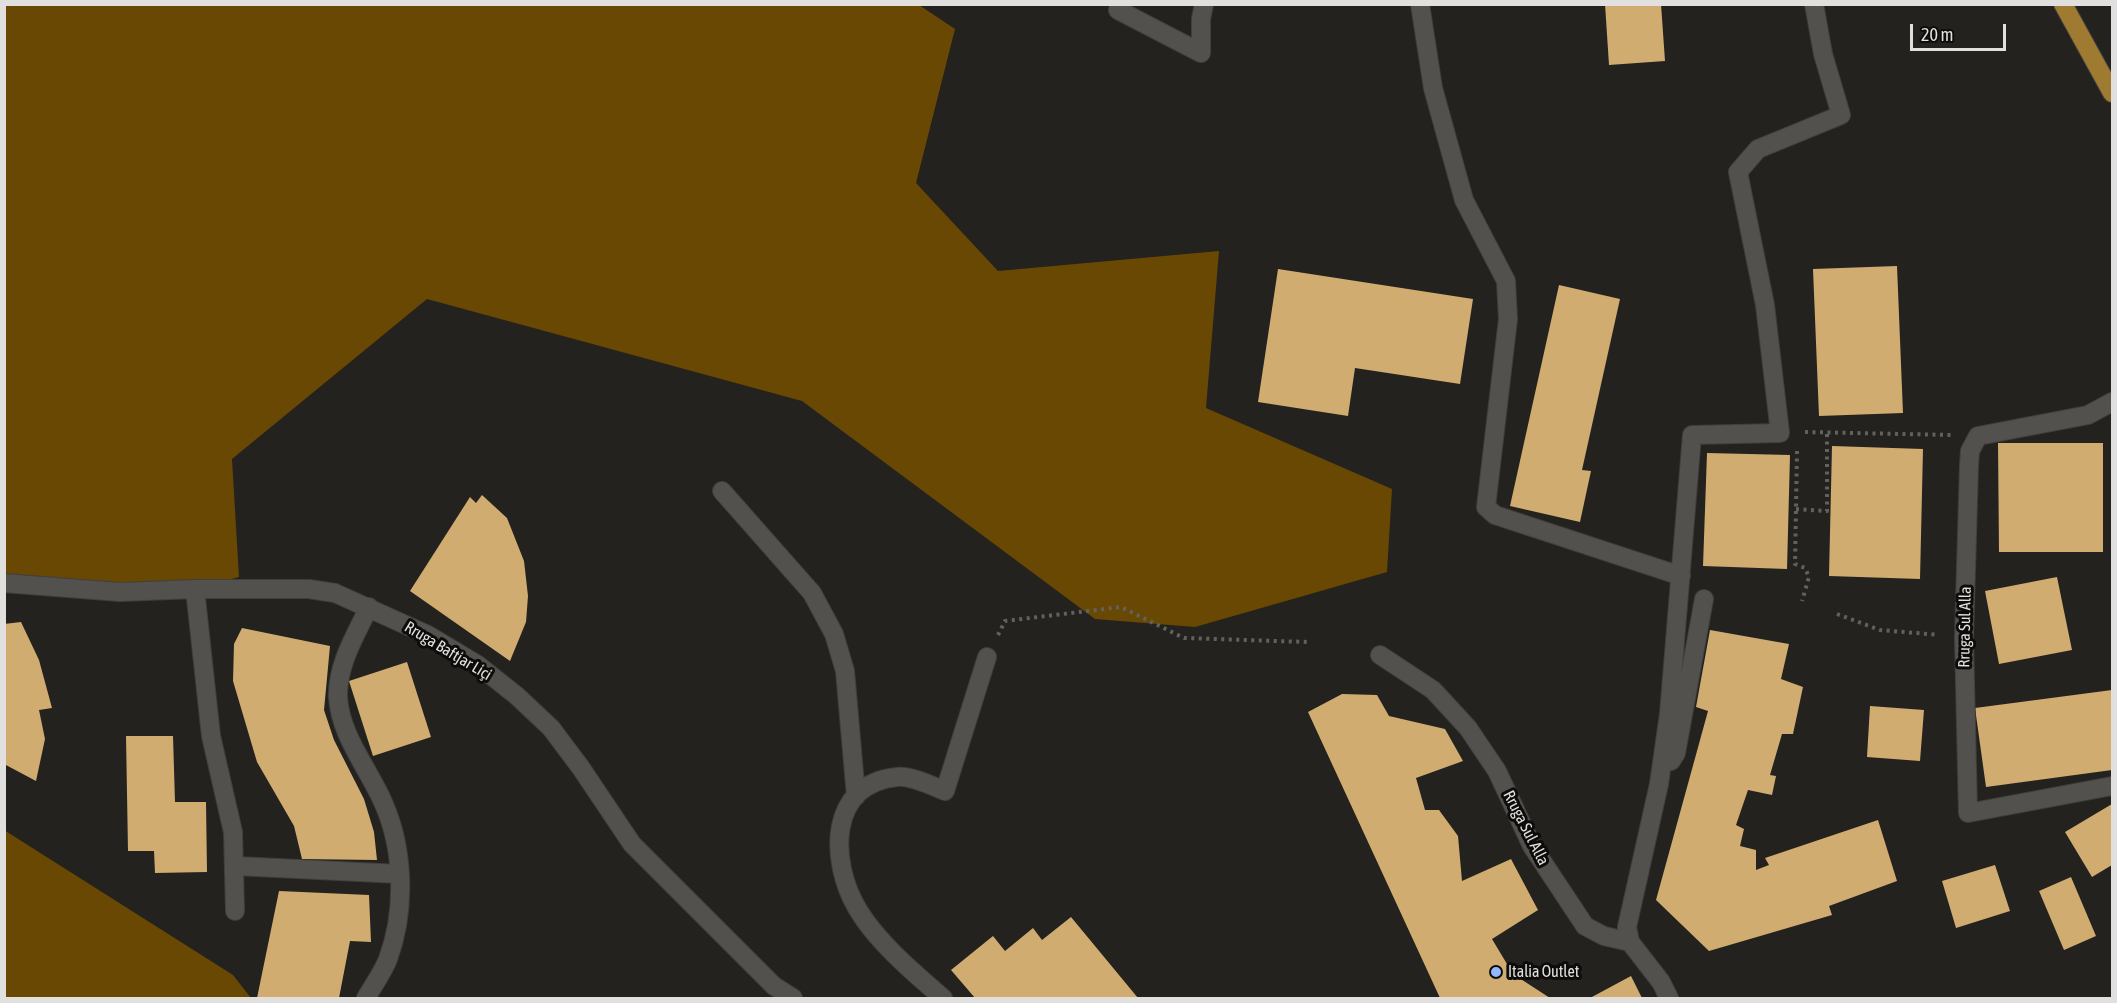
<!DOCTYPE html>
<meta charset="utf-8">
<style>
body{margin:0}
#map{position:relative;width:2117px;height:1003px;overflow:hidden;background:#24221f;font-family:"Asap Condensed",sans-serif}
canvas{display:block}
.frame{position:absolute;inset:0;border:6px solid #e1e0de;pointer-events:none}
.scale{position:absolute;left:1910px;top:24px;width:96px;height:27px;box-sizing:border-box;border:3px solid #e1e0de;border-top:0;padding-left:8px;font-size:18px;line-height:21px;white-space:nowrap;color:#e1e0de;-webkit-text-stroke:4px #0d0c0b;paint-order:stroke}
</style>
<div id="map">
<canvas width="2117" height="1003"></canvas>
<div class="frame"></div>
<div class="scale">20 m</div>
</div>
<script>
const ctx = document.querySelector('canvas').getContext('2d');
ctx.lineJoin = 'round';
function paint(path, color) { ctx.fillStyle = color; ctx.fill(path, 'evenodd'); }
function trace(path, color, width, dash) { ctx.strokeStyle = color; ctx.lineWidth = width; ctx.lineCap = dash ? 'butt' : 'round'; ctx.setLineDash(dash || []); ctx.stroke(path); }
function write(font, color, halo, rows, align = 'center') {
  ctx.font = font + ' "Asap Condensed",sans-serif'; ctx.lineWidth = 6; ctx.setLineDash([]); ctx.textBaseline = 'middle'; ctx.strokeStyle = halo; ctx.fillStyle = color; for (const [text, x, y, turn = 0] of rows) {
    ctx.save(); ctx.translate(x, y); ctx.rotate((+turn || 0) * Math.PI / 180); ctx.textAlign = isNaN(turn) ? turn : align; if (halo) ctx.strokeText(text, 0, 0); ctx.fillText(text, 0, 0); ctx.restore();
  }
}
const forest = new Path2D(`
 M5,5H919L955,29L916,183L998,271L1219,251L1206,408L1392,489L1387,572L1195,627L1095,619L802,401L427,299L232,459L239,577L195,589L5,583Z
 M4,830L233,975L251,998H5Z`);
const building = new Path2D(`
 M1605,4H1661L1665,61L1609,65Z
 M1897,266L1903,413L1819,416L1813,269Z
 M1278,269L1473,299L1460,384L1355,368L1348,416L1258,402Z
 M1559,285L1620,299L1582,470L1591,471L1580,522L1510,506Z
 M1998,443H2103V552H1999Z
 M1832,446L1923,449L1920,579L1829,576Z
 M1707,453L1790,455L1787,569L1703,566Z
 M482,495L507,518L524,561L528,596L526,622L510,661L410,591L470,497L476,503Z
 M2057,577L2072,650L1999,664L1985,591Z
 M21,622L39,660L52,708L39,710L45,739L36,781L4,764V624Z
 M242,628L330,646L324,710L334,740L364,799L374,832L377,860L302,859L294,826L257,762L233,681L234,644Z
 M1710,630L1789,644L1781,679L1803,687L1793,734H1782L1770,775L1776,776L1772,795L1748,790L1736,825L1744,829L1740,846L1756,850V870L1769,865L1765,858L1878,820L1897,881L1829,906L1832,915L1709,951L1656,900L1708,711L1696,707Z
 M407,662L431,737L373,756L349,681Z
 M2112,690V770L1986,787L1975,708Z
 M1342,694L1377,695L1389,716L1445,729L1463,761L1416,778L1425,810H1439L1458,836L1462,881L1511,859L1538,910L1492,939L1513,974L1550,998H1440L1308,712Z
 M1870,706L1924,710L1920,761L1867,757Z
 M126,736H173L175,802H206L207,872L155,873L154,851H128Z
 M2112,804V865L2092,877L2065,832Z
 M1995,865L2010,911L1956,928L1942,881Z
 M2071,877L2096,936L2064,950L2039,891Z
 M279,891L369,895L371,942L350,941L339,998H257Z
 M1071,917L1138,998H975L951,970L993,936L1005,951L1033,928L1042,940Z
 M1631,976L1642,998H1590Z`);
const path = new Path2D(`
 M1805,432L1951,435
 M1797,451L1795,564L1805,568L1809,577L1802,601
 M1796,509L1827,511V432
 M1837,614L1880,630L1939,635
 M998,635L1005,621L1121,607L1184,638L1308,642`);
const minor = new Path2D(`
 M1420,4L1433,88L1464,200L1506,281L1508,319L1486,507L1495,515L1681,576
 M1118,10L1201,53V19L1204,4
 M2112,402L2088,415L1978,436L1970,451L1969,465L1964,638L1968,813L2112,786
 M722,491L812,593L834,634L845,671L856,796
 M4,583L120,592L195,589H309L335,593L428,635L478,665L517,696L551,728L581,768L632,844L774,986L793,998
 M195,589L211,736L233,832L235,911
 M1380,655L1433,690L1468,728L1497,771L1532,846L1585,926L1604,936L1630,942L1661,982L1669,998
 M1671,761L1676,753L1704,599
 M236,866L400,874
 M1630,942L1627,927L1659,784L1669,714L1692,435L1780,433L1765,305L1738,172L1758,149L1841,115L1823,54L1814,4
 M366,998C373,986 383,972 388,959C406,910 404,849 383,802C368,768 340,735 338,697C337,665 356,634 369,607
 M943,998C915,974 876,941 857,908C830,862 827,784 897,777C910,775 932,786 945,791L987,657`);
const major = new Path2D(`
 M2063,4L2112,93`);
const markers = [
 [1496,972,6,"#91b8fd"]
];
const streetNames = [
 ["Rruga Sul Alla",1965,627,-89],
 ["Rruga Baftjar Liçi",448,651,31],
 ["Rruga Sul Alla",1526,828,63]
];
const poiNames = [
 ["Italia Outlet",1508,972]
];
paint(forest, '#684802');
paint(building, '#d0ac71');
trace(minor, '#403f3c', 20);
trace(major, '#403f3c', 20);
trace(path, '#63615f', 4, [3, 4.5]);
trace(minor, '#53514e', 18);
trace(major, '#9e7b31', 18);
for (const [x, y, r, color] of markers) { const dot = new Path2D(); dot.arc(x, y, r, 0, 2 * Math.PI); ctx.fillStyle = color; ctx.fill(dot); trace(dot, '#0d0c0b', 2); }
write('16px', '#e1e0de', '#0d0c0b', streetNames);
write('16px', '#e1e0de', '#0d0c0b', poiNames, 'left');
</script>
